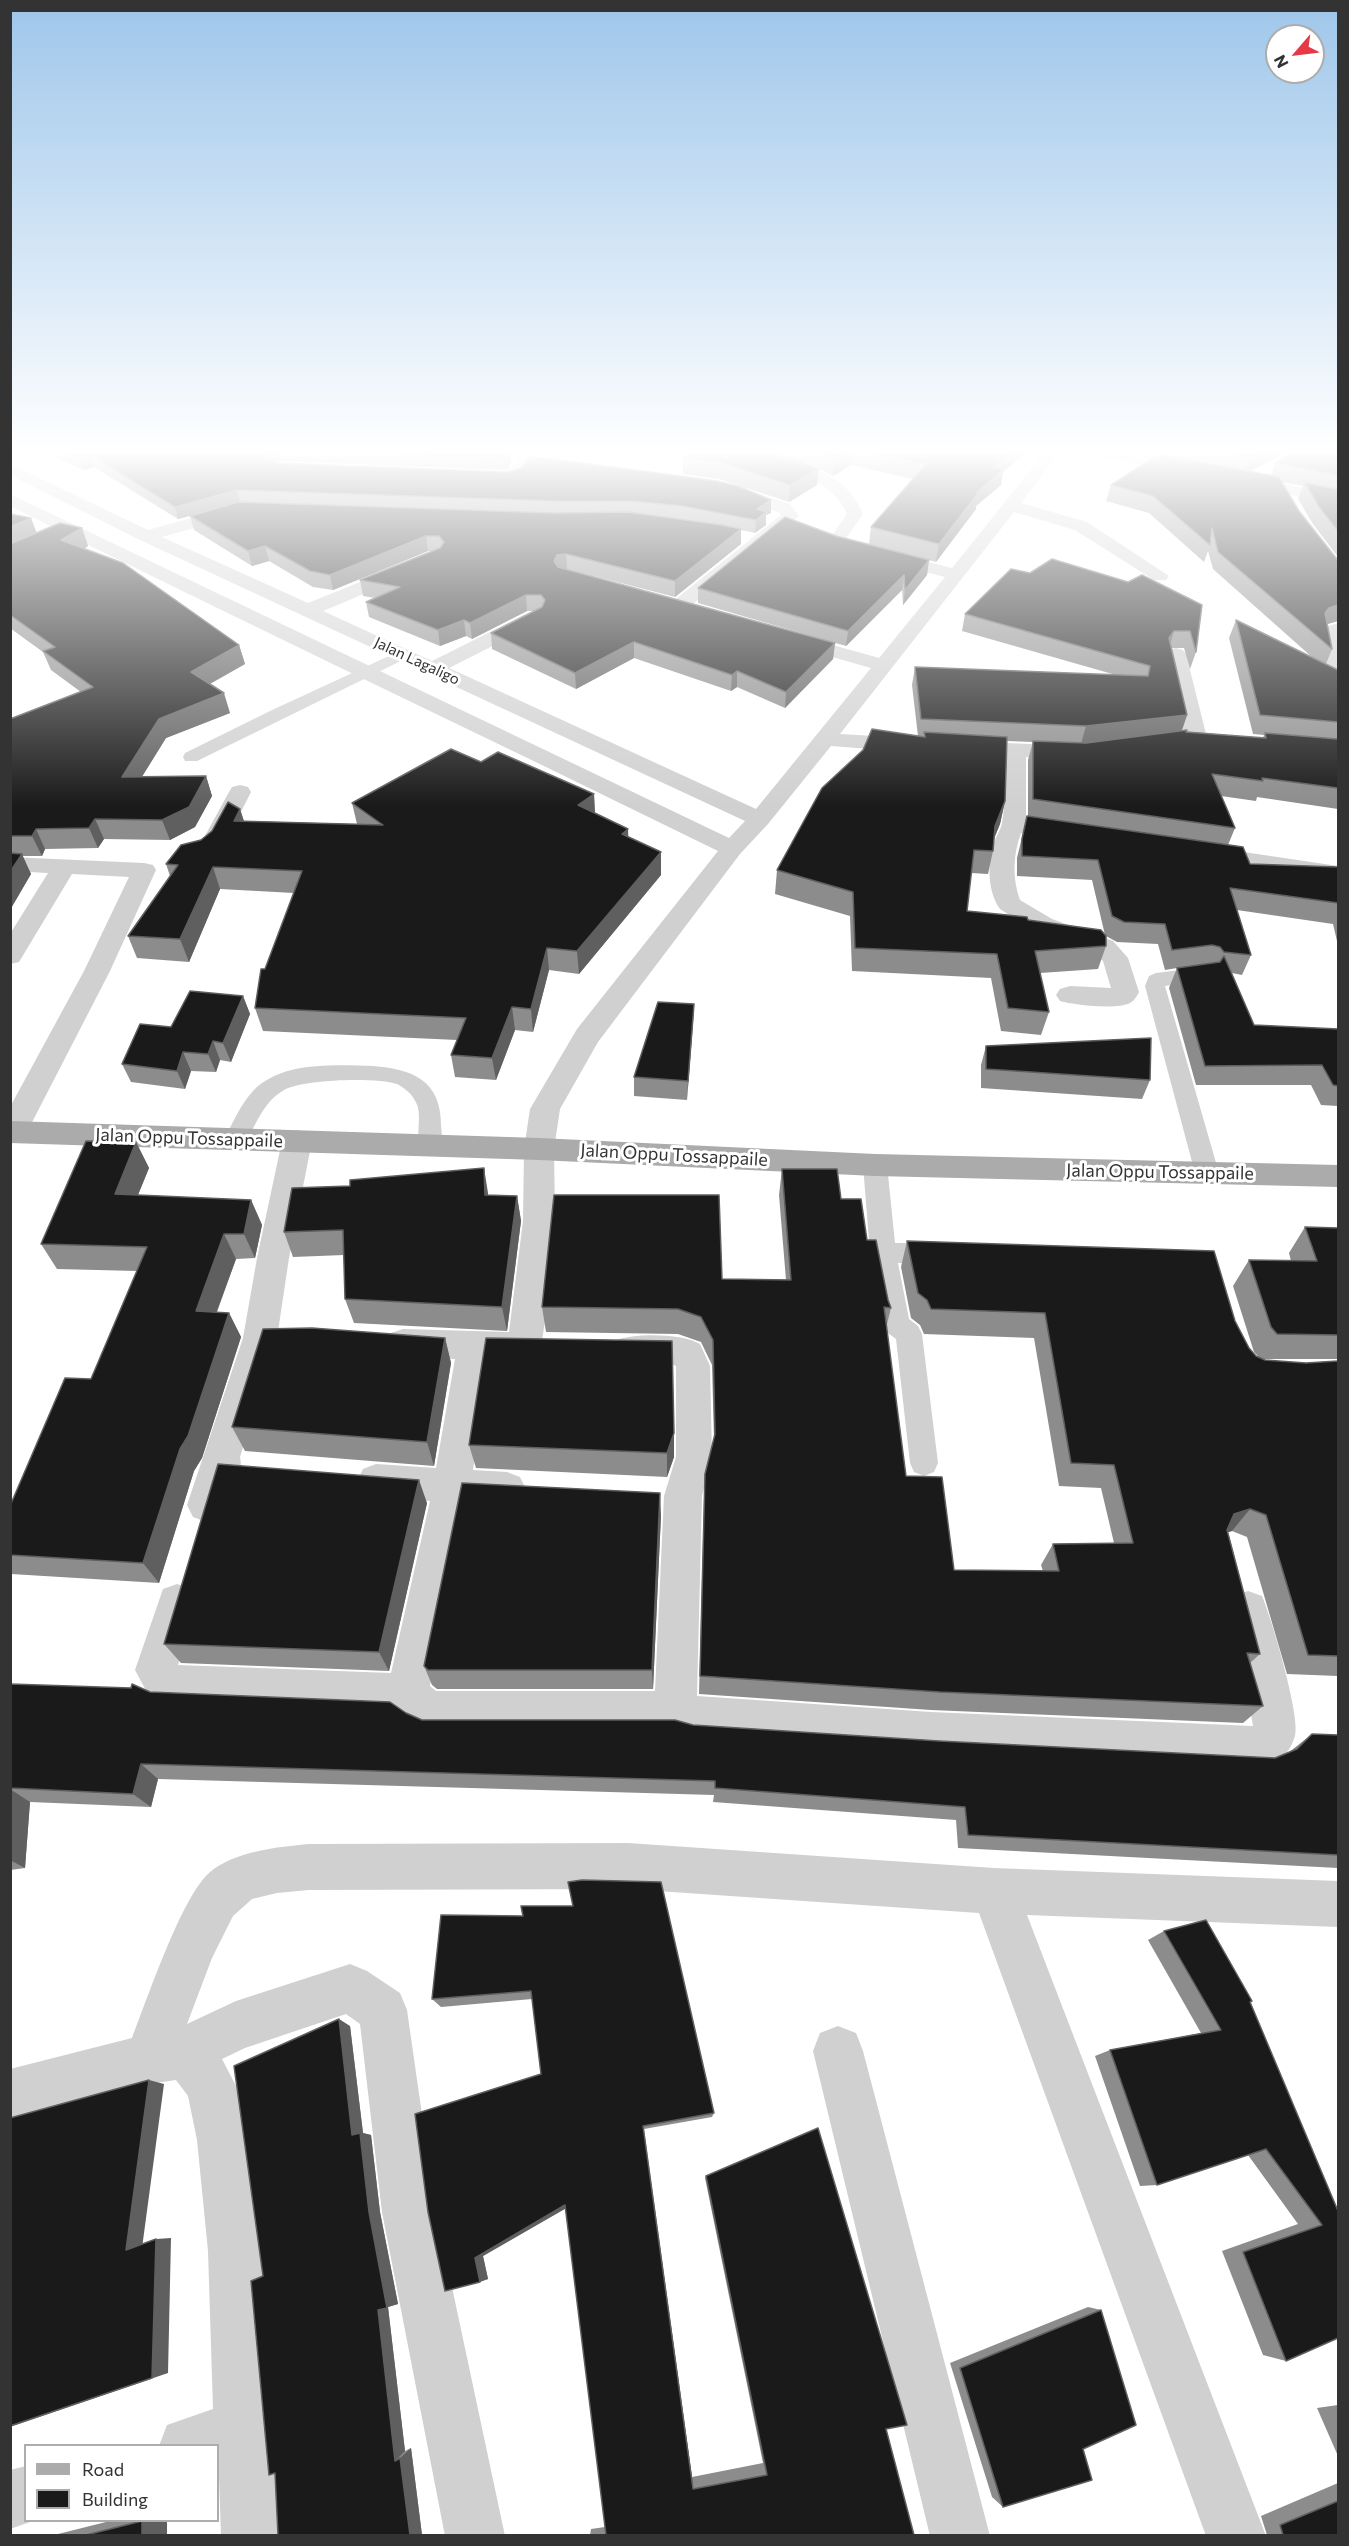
<!DOCTYPE html>
<style>
body{margin:0}
#map{position:relative;width:1349px;height:2546px;overflow:hidden;background:#fff;font-family:Commissioner,sans-serif}
canvas{display:block}
.frame{position:absolute;inset:0;border:12px solid #333;pointer-events:none}
.legend{position:absolute;left:24px;top:2444px;width:195px;height:78px;box-sizing:border-box;background:#fff;border:2px solid #adadad;margin:0;padding:8px 10px;list-style:none;font-size:18px;color:#333}
.legend li{display:flex;align-items:center;gap:12px;height:30px}
.legend b{width:30px;border:2px solid #adadad}
.north{position:absolute;left:1265px;top:24px;width:60px;height:60px;box-sizing:border-box;background:#fff;border:2px solid #adadad;border-radius:50%;rotate:242deg;font-size:16px;font-weight:700;line-height:24px;text-align:center;color:#333}
.north::after{content:'';display:block;margin:auto;width:21px;height:27px;background:#e63946;clip-path:polygon(50% 0,100% 100%,50% 72%,0 100%)}
</style>
<div id="map">
<canvas width="1349" height="2546"></canvas>
<div class="frame"></div>
<ul class="legend">
<li><b style="height:8px;background:#ababab"></b>Road</li>
<li><b style="height:16px;background:#1a1a1a"></b>Building</li>
</ul>
<div class="north">N</div>
</div>
<script>
const ctx = document.querySelector('canvas').getContext('2d');
ctx.lineJoin = 'round';
function trace(path, color, width, dash) { ctx.strokeStyle = color; ctx.lineWidth = width; ctx.lineCap = dash ? 'butt' : 'round'; ctx.setLineDash(dash || []); ctx.stroke(path); }
function paint(path, color) { ctx.fillStyle = color; ctx.fill(path, 'evenodd'); }
function write(font, color, halo, rows, align = 'center') {
  ctx.font = font + ' Commissioner,sans-serif'; ctx.lineWidth = 6; ctx.setLineDash([]); ctx.textBaseline = 'middle'; ctx.strokeStyle = halo; ctx.fillStyle = color; for (const [text, x, y, turn = 0] of rows) {
    ctx.save(); ctx.translate(x, y); ctx.rotate((+turn || 0) * Math.PI / 180); ctx.textAlign = isNaN(turn) ? turn : align; if (halo) ctx.strokeText(text, 0, 0); ctx.fillText(text, 0, 0); ctx.restore();
  }
}
const path = new Path2D(`
 M681,451L694,452`);
const lane = new Path2D(`
 M404,649L409,651L412,654L409,657L197,761H185L183,757L185,753L270,711Z
 M1204,967L1211,969L1214,974L1211,979L1165,986L1219,1173L1215,1179L1207,1182L1199,1179L1195,1173L1145,986L1149,976L1156,973Z
 M373,1066C412,1069 441,1080 441,1125C442,1134 443,1144 438,1152L430,1154L422,1152C413,1136 425,1114 414,1099C411,1093 403,1087 397,1084C377,1077 302,1079 284,1090C263,1102 256,1125 244,1145L236,1147L228,1145L224,1139C233,1123 240,1105 253,1091C281,1061 335,1065 373,1066Z
 M875,1156L883,1159L887,1165L895,1243H940L949,1246L953,1253L949,1260L940,1263H898L909,1319L918,1326L922,1334L938,1463L934,1472L924,1476L914,1472L910,1463L896,1339L888,1333L884,1325L870,1253L863,1165L867,1159Z`);
const street = new Path2D(`
 M758,451H775L767,458C809,467 845,471 863,514L847,537V541L952,568L1046,451H1061L1021,503L1087,522L1169,576L1166,580H1154L1075,530L1014,512L840,734L910,738L918,740L921,745L918,750L910,752L831,746L768,824L740,854L598,1042L560,1109L554,1149L555,1221L550,1288L542,1341L545,1347L540,1357L528,1361L489,1360L473,1470L507,1472L520,1477L526,1489L520,1501L507,1506L467,1503L430,1686L436,1691H655L664,1496L676,1457V1366L672,1364L634,1365L616,1360L611,1350L616,1340C635,1333 682,1333 700,1344L710,1366L712,1457L702,1496L697,1696L931,1712L1253,1726L1244,1673L1228,1610L1234,1596L1248,1591L1262,1596C1271,1617 1301,1717 1295,1736C1289,1756 1276,1765 1256,1770L931,1754L693,1738L675,1733H430L415,1727L400,1716L166,1706L151,1700L135,1670L163,1589L177,1584L191,1589L197,1603L178,1665L391,1673L430,1501L376,1498L363,1493L357,1481L363,1469L376,1464L436,1468L455,1359L403,1357L391,1353L386,1343L391,1333L403,1329L509,1332L523,1221L524,1149L530,1109L577,1029L718,851C482,735 245,623 10,506V494L729,838L745,821L140,540L10,475V464L148,530L234,506L240,507L242,511L240,515L162,537L308,603L397,567H409L412,571L409,575L323,611L432,661L524,615H538L540,619L538,623L449,668L756,809L871,668L783,643L780,639L783,635L790,633L879,658L945,577L835,549L828,541L847,514C830,474 786,473 748,463L746,460Z
 M1088,451H1119L1192,464L1200,469L1192,474L1096,456Z
 M526,456L570,461L578,466L570,471L530,466L517,479L511,481H476L468,476L476,471H507L520,458Z
 M1242,475L1338,495V505L1236,483L1234,480Z
 M728,484L790,504L799,516L686,610H672L670,606L672,602L781,515L778,512L722,492L720,489L722,486Z
 M1338,623V680L1331,678L1328,674L1319,632L1322,628Z
 M1176,648L1183,650L1186,654L1207,738L1204,743L1196,744L1188,743L1185,738L1166,654L1169,650Z
 M961,741L1074,746L1082,748L1085,753L1082,758L1074,760L1026,757V820L1077,829L1081,834L1077,839L1069,841L1021,833C1013,855 1012,878 1020,900L1052,919L1113,941L1128,958L1139,992C1137,996 1134,1001 1130,1003C1117,1010 1074,1005 1060,1001L1056,995L1060,989L1070,986L1111,988L1103,961L1095,953L1034,931L1000,909C987,891 987,861 995,840C997,835 1001,829 1002,823C1006,802 1003,778 1004,756L953,753L950,748L953,743Z
 M240,785L248,787L251,792L224,845L220,850L212,852L204,850L200,845L229,792L232,787Z
 M1203,846L1338,866V880L1195,858L1191,853L1195,848Z
 M10,857L144,863L153,865L156,870L110,971L27,1132L23,1140L12,1143L10,1107L84,971L129,877L72,874L19,962L10,964V934L48,873L10,871Z
 M297,1130L308,1133L312,1141L289,1258L277,1338L240,1457C242,1467 241,1477 231,1482L219,1517L206,1522L193,1517L187,1505L243,1338L257,1258L282,1141L286,1133Z
 M628,1843L994,1868L1338,1881V1927L1027,1915L1266,2536H1206L979,1913L628,1889L309,1890L277,1893L252,1899L233,1916L212,1958L187,2024L236,2001L350,1964L367,1971L400,1993L407,2010L436,2212L505,2536H445L382,2212L360,2024L346,2014L245,2048L222,2059L236,2086L249,2140L262,2251L271,2429L281,2536H221L218,2446H159L167,2425L213,2409L208,2251L197,2140L188,2096L176,2080L149,2084L10,2119V2069L132,2038C147,2000 181,1898 209,1873C234,1851 278,1847 309,1844Z
 M838,2026L856,2033L863,2051L990,2536H930L813,2051L820,2033Z
 M26,2466V2520H36L10,2529V2470Z`);
const primary = new Path2D(`
 M10,1121L539,1138L875,1154L1338,1165V1187L875,1176L539,1160L10,1143Z`);
const wall = new Path2D(`
 M39,451H205L209,452L279,461L276,463L771,500V513L766,515V525L755,533L741,530V544L675,597L567,569L835,643L833,659L785,708L737,687L731,691L634,658L576,689L492,649L491,633L535,611H527L472,639L466,636L440,646L369,617L366,602L375,598L363,596L360,580L433,551H428L333,590L313,587L269,561L252,566L194,530L190,516L178,519L94,467L84,470ZM632,513L682,519L705,523Z
 M277,451H498L510,452L511,464L506,470L279,461Z
 M772,451H1028L1003,472L1001,485L976,506V509L936,562L929,560L927,575L903,605L902,590L846,646L698,603V588L836,536L869,544L871,527L913,479L851,465L833,476L819,469L817,485L789,502L719,479L683,474V458L772,454Z
 M1158,451H1289L1249,471L1271,476L1275,463L1338,451V557L1313,524L1298,499L1303,486L1282,482L1338,621L1327,624L1332,649L1326,664L1338,670V809L1257,797L1256,801L1221,796L1235,828L1228,845L1250,864L1338,867V941H1337L1333,924L1237,910L1251,955L1242,975L1232,973L1254,1025L1338,1029V1106L1321,1105L1311,1085H1196L1169,988L1177,968L1165,970L1158,944L1117,942L1106,936V946L1098,969L1040,973L1049,1012L1041,1035L1001,1031L991,978L852,971L850,916L775,894L777,870L918,736L912,685L915,667L1116,675L962,631L965,614L1030,573L1202,605L1196,652L1190,669L1184,648H1172L1187,715L1182,731L1263,738L1264,735L1253,734L1229,638L1236,620L1313,658L1213,569L1208,551L1204,562L1149,513L1106,501L1111,485L1173,456V454ZM1007,741L1033,742L1028,760V816H1027L1017,858V876L1092,880L1105,935L1028,920L967,911L971,873L988,874L993,851L994,838L1000,824L1005,801Z
 M10,514L37,533L82,528L88,546L84,549L239,645L245,664L210,684L230,713L166,738L142,777L206,776L212,796L195,827L170,840L104,839L98,848L45,849L42,856H22L31,874L10,910V719L81,692L51,670L43,652L10,628Z
 M481,762L594,794L595,813L629,838L661,875L579,974L549,970L533,1032L515,1030L496,1080L455,1077L451,1055L457,1040L263,1031L255,1008L265,969L294,893L220,889L189,962L137,958L128,936L170,876L166,864L201,840L240,809L244,821L357,824L352,803Z
 M243,996L250,1014L231,1062L220,1060L216,1072L191,1071L185,1089L131,1082L122,1064L171,1027Z
 M694,1004L693,1023L687,1100L634,1096V1077Z
 M986,1046L1150,1080L1142,1099L981,1088V1065Z
 M136,1142L149,1168L138,1195L251,1200L262,1225L255,1258L236,1259L217,1312L229,1313L241,1337L202,1458L194,1471L159,1583L11,1574L10,1506L91,1379L137,1271L57,1269L41,1244Z
 M782,1169L841,1199L867,1240L888,1300L891,1308L886,1328L906,1476L954,1570L1043,1571L1041,1565L1053,1544L1114,1543L1101,1488L1059,1486L1034,1338L924,1334L920,1325L911,1318L901,1267L907,1241L1235,1321L1249,1348L1256,1356L1259,1357L1254,1352L1233,1286L1249,1260L1291,1261L1289,1253L1305,1227L1338,1228V1359H1262L1265,1360L1306,1363L1338,1361V1676L1287,1674L1247,1537L1232,1531L1228,1532L1260,1654L1250,1663L1263,1706L1243,1723L931,1710L699,1694L704,1496L714,1440L712,1365L701,1342L678,1334L546,1332L542,1307L786,1280L779,1195Z
 M488,1193V1195L517,1196L521,1221L507,1331L354,1323L345,1299L344,1255L293,1257L284,1232Z
 M445,1338L451,1363L434,1466L245,1451L232,1427Z
 M486,1338L674,1457L667,1477L476,1468L469,1445Z
 M427,1503L389,1671L181,1663L164,1644Z
 M661,1515L653,1689H437L432,1685L424,1666Z
 M10,1684L150,1692L406,1713L422,1720L693,1725L939,1741L1275,1758L1288,1753L1312,1734L1338,1735V1868L958,1848L956,1820L713,1802L714,1795L158,1779L151,1807L30,1802L25,1868L10,1870Z
 M441,1915L714,2113L712,2117L644,2129L692,2477L763,2463L705,2178L706,2176L886,2429L914,2535H590L591,2529L605,2527L566,2208L483,2256L488,2279L445,2291L541,2074L532,1999L441,2007L432,1999Z
 M1164,1931L1250,2002L1338,2211L1286,2361L1263,2355L1222,2251L1298,2224L1248,2155L1157,2185L1140,2186L1095,2056L1110,2050L1201,2033L1148,1940Z
 M350,2026L363,2133L371,2135L380,2212L398,2304L388,2307L405,2451L411,2448L422,2535L275,2473L263,2276Z
 M1088,2307L1101,2310L1083,2449L1003,2507L992,2497L950,2363Z
 M1338,2405V2456L1317,2408Z
 M1338,2483V2535H1267L1261,2516Z
 M114,2520H167V2535H54Z`);
const shadedWall = new Path2D(`
 M274,451H277L279,461L269,467L266,455Z
 M850,451H852L851,465L833,476L835,459Z
 M1012,451H1028L1003,472L1001,485L976,506V509L936,562L939,544L994,467Z
 M1263,451H1289L1245,474L1250,457Z
 M510,452L511,464L506,470L505,458Z
 M90,455L94,467L84,470L80,458Z
 M819,469L817,485L789,502L790,485Z
 M237,490L240,502L178,519L175,507Z
 M771,500V513L766,515V525L755,533L757,509Z
 M31,518L38,536L10,548V527Z
 M82,528L88,546L68,558L61,540Z
 M741,529V544L675,597V581Z
 M426,536L428,551L333,590L330,575Z
 M265,546L269,561L252,566L248,551Z
 M566,554L567,569L555,576L554,561L557,555Z
 M929,560L927,575L903,605L905,590Z
 M904,575L902,590L846,646L848,631Z
 M526,595L527,611L472,639L470,623Z
 M1338,605V621L1321,626L1325,613L1329,608Z
 M464,620L466,636L440,646L438,630Z
 M1174,631L1169,648V638Z
 M634,642V658L576,689L575,673Z
 M835,643L833,659L785,708L786,692Z
 M239,645L245,664L197,691L191,672Z
 M737,671V687L731,691L732,675Z
 M224,693L230,713L166,738L129,797L122,777L159,719Z
 M1187,715L1181,732L1081,744L1086,726Z
 M206,776L212,796L195,827L170,840L162,820Z
 M594,794L595,817L578,805Z
 M1005,801L1000,824L990,849L995,826Z
 M240,809L247,831L234,821Z
 M95,819L104,839L98,848L89,828Z
 M36,829L45,849L42,856L32,836Z
 M628,829L629,852L622,834Z
 M661,852V875L579,974L577,951Z
 M22,854L31,874L10,910V872Z
 M213,867L220,889L189,962L180,939Z
 M547,948L549,970L533,1032L531,1009Z
 M243,996L250,1014L231,1062L223,1043Z
 M694,1004L693,1023L687,1100L688,1081Z
 M512,1007L515,1030L496,1080L492,1058Z
 M213,1041L220,1060L216,1072L208,1054Z
 M183,1052L191,1071L185,1089L177,1071Z
 M136,1142L149,1168L128,1219L115,1194Z
 M484,1168L488,1193L489,1220L485,1195Z
 M517,1196L521,1221L507,1331L502,1307Z
 M251,1200L262,1225L255,1258L244,1234Z
 M224,1234L236,1259L208,1335L196,1311Z
 M229,1313L241,1337L202,1458L194,1471L159,1583L143,1563L180,1449Z
 M445,1338L451,1363L434,1466L427,1442Z
 M674,1433V1457L667,1477V1453Z
 M419,1480L427,1503L389,1671L379,1652Z
 M660,1493L661,1515L653,1689L652,1670Z
 M1250,1509L1232,1531L1216,1536L1234,1514Z
 M141,1764L158,1779L151,1807L133,1794Z
 M10,1789L30,1802L25,1868L10,1860Z
 M339,2019L350,2026L363,2133L371,2135L380,2212L398,2304L388,2307L405,2451L395,2461L352,2135Z
 M149,2080L164,2084L142,2248L126,2250Z
 M643,2126L692,2477L693,2489Z
 M565,2205L570,2206L483,2256L488,2279L480,2282L475,2258Z
 M171,2238L168,2373L10,2427L156,2239Z
 M411,2448L422,2535H410L400,2458Z
 M144,2520H167V2535H142V2521Z`);
const building = new Path2D(`
 M62,451H205L209,452L245,451H274L266,455L276,463L508,472L521,468L531,456L717,481L738,486L771,500L757,509L766,512L756,520L682,506L632,501H555L237,490L175,507L90,455L80,458Z
 M318,451H493L510,452L505,458Z
 M691,451H756L792,459L819,469L790,485L719,462L683,458Z
 M815,451H850L835,459Z
 M860,451H1012L994,467L1004,469L977,492H979L939,544L871,527L926,464Z
 M1215,451H1263L1250,457Z
 M1296,451H1338V475L1275,463Z
 M1159,454L1279,477L1299,511L1337,559H1338V605L1329,608L1325,613L1332,649L1218,552L1212,528L1210,545L1153,496L1111,485Z
 M1305,483L1338,489V531L1319,507Z
 M238,502L555,513L628,512L722,525L741,529L675,581L566,554L557,555L554,561L558,567L835,643L786,692L737,671L732,675L634,642L575,673L491,633L542,607L545,600L541,595H526L470,623L464,620L438,630L366,602L400,587L360,580L440,548L444,542L439,536H426L330,575L310,571L265,546L248,551L190,516Z
 M10,514L31,518L10,527Z
 M785,517L836,536L929,560L905,590L904,575L848,631L698,588Z
 M60,523L82,528L61,540L123,563L239,645L191,672L224,693L159,719L122,777L206,776L189,807L162,820L95,819L89,828L36,829L32,836H10V719L93,687L43,651L55,647L10,615V544Z
 M1052,559L1128,582L1142,575L1202,605L1196,652L1190,631H1174L1169,638L1187,715L1086,726L921,719L915,667L1148,676L1150,666L965,614L1011,569L1030,573Z
 M1236,620L1338,670V722L1260,715Z
 M872,729L925,737L924,732L1007,737L1005,801L995,826L993,851L974,850L967,911L1027,917L1028,920L1101,930L1106,936V946L1035,951L1049,1012L1008,1008L997,954L855,948L853,892L777,870L822,788L863,750Z
 M1187,730L1186,732L1266,738L1265,733L1338,739V788L1262,778L1263,781L1212,774L1235,828L1033,799V741L1086,743Z
 M451,749L481,762L498,752L594,794L578,805L628,829L622,834L661,852L577,951L547,948L531,1009L512,1007L492,1058L451,1055L466,1018L255,1008L261,969H265L302,871L213,867L180,939L128,936L178,865L166,864L181,845L201,840L212,831L228,802L240,809L234,821L383,825L352,803Z
 M1027,816L1243,847L1250,864L1338,867V903L1230,888L1251,955L1224,952L1220,947L1212,945L1172,950L1165,924L1124,922L1112,916L1098,860L1022,856V839Z
 M10,853L22,854L10,872Z
 M1224,956L1254,1025L1338,1029V1086L1333,1085L1322,1065L1205,1066L1177,968L1220,962Z
 M190,991L243,996L223,1043L213,1041L208,1054L183,1052L177,1071L122,1064L140,1024L171,1027Z
 M658,1002L694,1004L688,1081L634,1077Z
 M1151,1038L1150,1080L986,1069V1046Z
 M86,1141L136,1142L115,1194L251,1200L244,1234H224L196,1311L229,1313L188,1436L180,1449L143,1563L10,1555V1506L65,1378L91,1379L147,1247L41,1244Z
 M484,1168L485,1195L517,1196L502,1307L345,1299L343,1230L284,1232L292,1188L350,1186V1180Z
 M782,1169H837L841,1199H861L867,1240H876L888,1300L891,1308L884,1307L906,1476L942,1477L954,1570L1059,1571L1053,1544L1133,1543L1114,1465L1071,1463L1045,1313L931,1309L927,1300L918,1293L907,1241L1214,1251L1235,1321L1249,1348L1256,1356L1265,1360L1306,1363L1338,1361V1656L1308,1655L1266,1515L1250,1509L1234,1514L1227,1530L1260,1654L1247,1653L1263,1706L940,1692L700,1676L705,1474L715,1434L713,1340L701,1317L678,1309L542,1307L554,1195H719L722,1279L791,1280Z
 M1305,1227L1338,1228V1335L1277,1334L1271,1327L1249,1260L1317,1261Z
 M312,1328L445,1338L427,1442L232,1427L263,1329Z
 M486,1338L672,1341L674,1433L667,1453L469,1445Z
 M218,1464L419,1480L379,1652L164,1644Z
 M462,1483L660,1493L652,1670H428L424,1666Z
 M10,1684L131,1688L132,1684L150,1692L390,1702L406,1713L422,1720H675L693,1725L939,1741L1275,1758L1297,1749L1312,1734L1338,1735V1855L968,1835L965,1807L715,1788V1781L141,1764L133,1794L10,1788Z
 M582,1880L661,1882L714,2113L643,2126L693,2489L767,2475L706,2176L818,2128L907,2425L886,2429L914,2535H606L565,2205L475,2258L480,2282L445,2291L428,2212L415,2114L541,2074L531,1991L432,1999L441,1915L523,1916L521,1906H573L568,1882Z
 M1206,1920L1252,2001L1250,2002L1338,2211V2338L1286,2361L1243,2252L1322,2225L1266,2149L1157,2185L1110,2050L1221,2030L1164,1931Z
 M339,2019L352,2135L360,2133L369,2212L387,2308L378,2310L395,2461L400,2458L410,2535H278L275,2473L269,2475L251,2281L263,2276L234,2066Z
 M149,2080L126,2250L156,2239L152,2378L10,2426V2118Z
 M1101,2310L1136,2425L1083,2449L1092,2480L1003,2507L960,2368Z
 M1338,2501V2535H1283L1280,2525Z
 M142,2521V2535H86Z`);
const farStreetnames = [
 ["Jalan Lagaligo",417,661,25]
];
const streetNames = [
 ["Jalan Oppu Tossappaile",189,1138,2],
 ["Jalan Oppu Tossappaile",674,1155,3],
 ["Jalan Oppu Tossappaile",1160,1172,1]
];
trace(path, '#cdcdcd', 2, [1.5, 1.5]);
paint(lane, '#d0d0d0');
paint(street, '#d0d0d0');
paint(primary, '#ababab');
paint(wall, '#8c8c8c');
paint(shadedWall, '#5f5f5f');
paint(building, '#1a1a1a');
trace(building, '#5f5f5f', 1.5);
const sky = ctx.createLinearGradient(0, 0, 0, 807);
sky.addColorStop(0, '#9ec6ea');
sky.addColorStop(0.56, '#fff');
sky.addColorStop(1, '#ffffff00');
ctx.fillStyle = sky;
ctx.fillRect(0, 0, 1349, 807);
write('15px', '#333', '#fff', farStreetnames);
write('18px', '#333', '#fff', streetNames);
</script>
